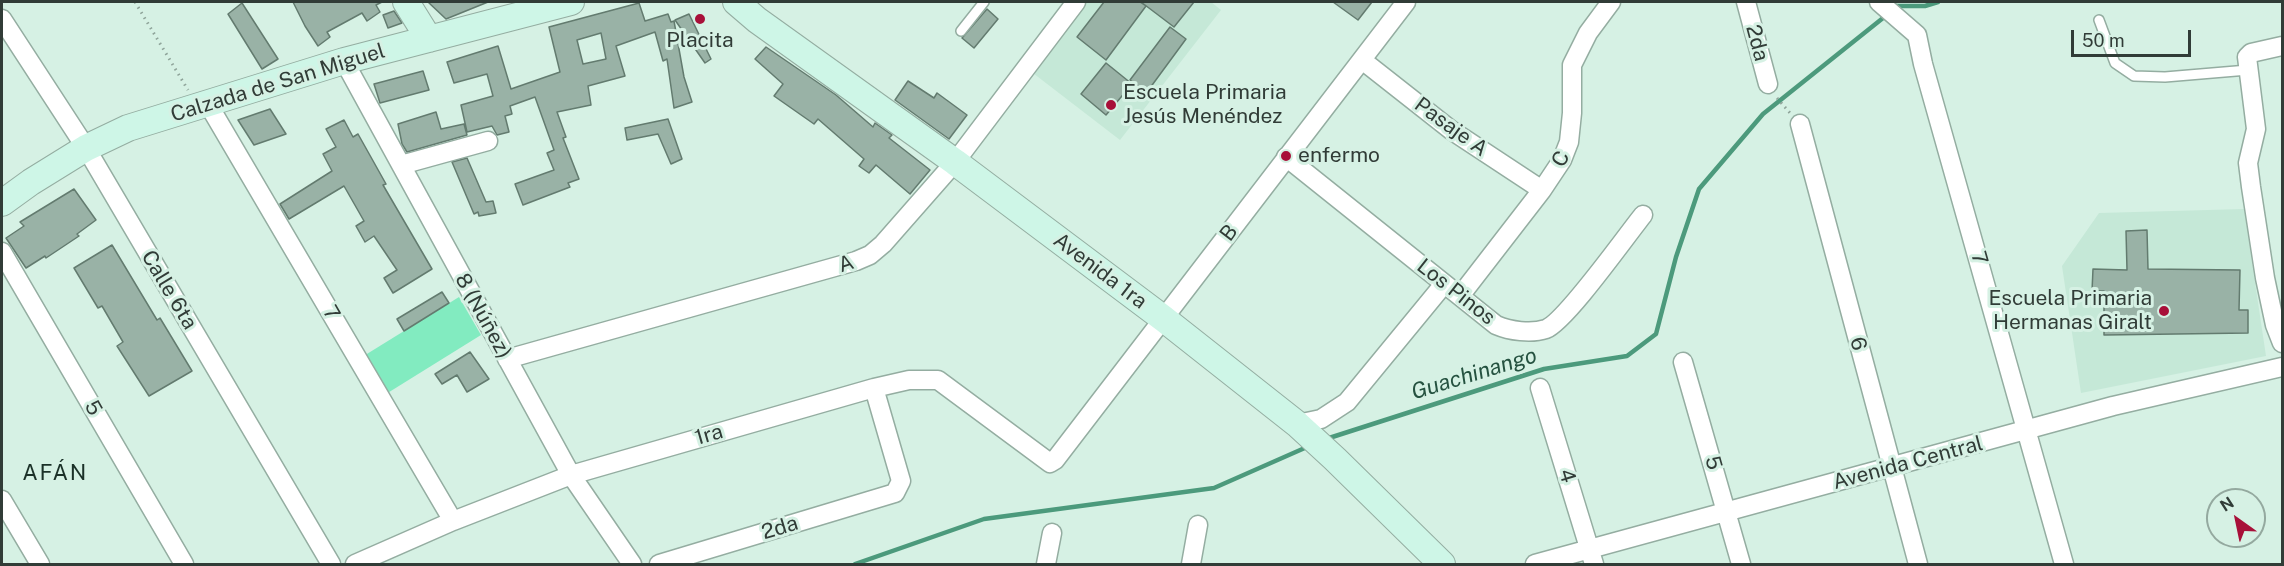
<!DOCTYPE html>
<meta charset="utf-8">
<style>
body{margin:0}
#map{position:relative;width:2284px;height:566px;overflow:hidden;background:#d6f1e4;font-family:"Public Sans",sans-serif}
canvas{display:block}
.frame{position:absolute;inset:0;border:3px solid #313c37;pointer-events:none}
.north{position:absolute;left:2206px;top:488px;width:60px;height:60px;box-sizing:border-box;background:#d6f1e4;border:2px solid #94a99f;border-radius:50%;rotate:327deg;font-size:16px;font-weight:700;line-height:24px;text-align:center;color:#313c37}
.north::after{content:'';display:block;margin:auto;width:21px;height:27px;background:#a81039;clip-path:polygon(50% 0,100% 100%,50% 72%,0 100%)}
.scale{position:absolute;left:2071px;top:30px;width:120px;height:27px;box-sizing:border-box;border:3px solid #313c37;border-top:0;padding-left:8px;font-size:18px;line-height:21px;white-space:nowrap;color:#313c37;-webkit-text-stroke:4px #d6f1e4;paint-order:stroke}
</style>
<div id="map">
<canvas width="2284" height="566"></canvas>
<div class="frame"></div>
<div class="north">N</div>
<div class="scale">50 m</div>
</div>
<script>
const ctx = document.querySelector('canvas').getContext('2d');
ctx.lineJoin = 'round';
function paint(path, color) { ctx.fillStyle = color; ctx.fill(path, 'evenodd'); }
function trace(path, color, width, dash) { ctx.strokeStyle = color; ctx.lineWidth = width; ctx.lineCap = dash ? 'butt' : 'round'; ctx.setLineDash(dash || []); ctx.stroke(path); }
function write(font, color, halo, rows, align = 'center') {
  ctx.font = font + ' "Public Sans",sans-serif'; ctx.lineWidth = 6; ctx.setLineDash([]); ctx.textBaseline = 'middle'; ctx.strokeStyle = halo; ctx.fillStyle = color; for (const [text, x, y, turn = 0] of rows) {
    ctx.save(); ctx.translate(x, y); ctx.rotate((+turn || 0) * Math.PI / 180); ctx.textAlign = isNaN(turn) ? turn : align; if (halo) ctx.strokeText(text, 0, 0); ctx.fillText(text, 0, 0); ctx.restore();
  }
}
const built = new Path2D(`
 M1081,2H1211L1221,10L1120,140L1029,70Z
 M2244,209L2266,356L2081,393L2062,266L2099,213Z`);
const green = new Path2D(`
 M459,297L481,335L386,394L362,357Z`);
const stream = new Path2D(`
 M1894,8L1897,6H1925L1938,2
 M1326,439L1544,369L1627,356L1656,334L1676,257L1699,189L1763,114L1888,14
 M855,564L984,519L1214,488L1307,447`);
const building = new Path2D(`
 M293,2H382L376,5L380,12L367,21L362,13L327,32L330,37L318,46L305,26Z
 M428,2H488L446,19Z
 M1104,2H1140L1146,6L1106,60L1077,37Z
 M1141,2H1194L1174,27Z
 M1333,2H1372L1358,20Z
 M242,3L278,59L262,69L228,14Z
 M639,3L645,21L668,14L671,22L674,21L684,77L692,102L674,108L667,59L663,61L655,32L616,46L625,76L588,86L591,105L557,112L566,137L563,138L579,179L568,183L570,187L523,205L515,184L554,170L547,153L554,150L535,97L510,106L512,114L505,116L509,132L497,135L492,126L467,132L461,105L493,96L487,74L454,83L447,62L498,46L511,89L560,72L549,27ZM601,33L606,59L583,64L577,40Z
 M987,9L998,19L974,48L962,38Z
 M394,11L402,23L388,28L383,15Z
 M689,14L711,59L705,63L675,20Z
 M1170,27L1186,39L1147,92L1130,80Z
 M766,47L836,95L873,127L875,123L892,135L889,138L930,170L910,194L876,165L869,173L859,166L864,159L818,119L814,124L774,96L783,84L755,59Z
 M1106,63L1132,84L1106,115L1081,94Z
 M423,71L429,90L380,103L374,84Z
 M908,81L934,98L937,93L967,115L949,139L895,100Z
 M270,109L286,134L254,145L238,120Z
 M436,112L441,129L464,124L467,135L407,152L402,144L398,124Z
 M668,119L682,159L671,164L658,134L627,140L625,128Z
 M344,120L353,137L358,134L386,184L383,185L432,269L393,293L384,278L397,270L374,236L365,242L356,226L364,221L344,186L289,219L280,204L332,171L323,154L336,147L326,129Z
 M467,158L486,202L493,201L496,213L479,216L478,212L474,214L452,162Z
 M74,189L96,220L77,234L79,236L46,258L45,256L26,268L6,238L24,226L20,222Z
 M2147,230L2148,269L2240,270L2239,310H2248V333L2104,335V291H2092L2093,269L2127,270L2126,231Z
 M112,245L157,320L160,318L192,371L149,396L117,346L123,342L102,306L98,308L74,268Z
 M442,292L449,303L404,331L397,319Z
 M470,352L489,379L467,392L457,375L442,384L435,374Z`);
const path = new Path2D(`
 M135,2L188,90
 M1777,98L1790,113`);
const lane = new Path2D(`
 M2099,20L2115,63L2134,76L2165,77L2248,70
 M961,31L984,2`);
const street = new Path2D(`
 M1746,2L1768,84
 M1879,2L1917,35L1923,64L2064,564
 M2,19L86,148L331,564
 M2282,46L2251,53L2247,57L2256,129L2248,163L2251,187L2265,278L2275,325L2282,343
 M1362,60L1451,130L1542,190
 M344,61L571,475L632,564
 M208,104L453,521
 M1800,124L1918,564
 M1286,157L1496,325C1510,331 1531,334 1546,329C1566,321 1626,236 1643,215
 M401,165L488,141
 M2,252L184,564
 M1460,296L1542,190L1562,160L1569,142L1572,113V65L1588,33L1611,2
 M507,359L856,261L870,255L883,244L955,162L1076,2
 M1683,362L1741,564
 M1540,388L1594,564
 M1297,424L1321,419L1347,402L1444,284
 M2,500L40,564
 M355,564L453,521L571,475L874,388L909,380H938L1050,463L1055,460L1406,2
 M659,564L895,493L901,481L874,388
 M1046,564L1052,533
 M1191,564L1198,525
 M1535,564L2113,406L2282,367`);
const secondary = new Path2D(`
 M406,2L429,39
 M736,2L757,20L955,162L1164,319L1297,424L1335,459L1442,564
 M2,203L31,182L86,148L128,128L344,61L571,2`);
const markers = [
 [700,19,6,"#a81039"],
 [1111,105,6,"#a81039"],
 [1286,156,6,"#a81039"],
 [2164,311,6,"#a81039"]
];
const poiNames = [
 ["Placita",700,41,"center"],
 ["Escuela Primaria",1123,93],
 ["Jesús Menéndez",1123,117],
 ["enfermo",1298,156],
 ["Escuela Primaria",2152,299,"right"],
 ["Hermanas Giralt",2152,323,"right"]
];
const streetNames = [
 ["2da",1757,43,75],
 ["Calzada de San Miguel",278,83,-17],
 ["Pasaje A",1451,127,36],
 ["C",1561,159,-63],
 ["B",1229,233,-53],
 ["7",1979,258,74],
 ["A",846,264,-18],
 ["Avenida 1ra",1100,271,37],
 ["Calle 6ta",169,290,59],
 ["Los Pinos",1456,292,38],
 ["7",331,313,60],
 ["8 (Núñez)",483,316,61],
 ["6",1858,344,75],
 ["5",93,408,60],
 ["1ra",709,435,-16],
 ["5",1713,463,74],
 ["Avenida Central",1908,463,-15],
 ["4",1567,476,73],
 ["2da",780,528,-17]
];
const waterNames = [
 ["Guachinango",1474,374,-17]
];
const neighbourhoodNames = [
 ["AFÁN",55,473]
];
paint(built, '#c5e8d7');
paint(green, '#82ebc0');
trace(stream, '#4c9a7c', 4.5);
paint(building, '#99b2a6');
trace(building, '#637b6f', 1.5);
trace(lane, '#94ada1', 12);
trace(street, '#94ada1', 21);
trace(secondary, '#94ada1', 28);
trace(path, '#8fa49a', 3, [1.5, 4.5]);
trace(lane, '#fff', 9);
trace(street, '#fff', 18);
trace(secondary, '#cef6e7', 26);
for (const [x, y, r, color] of markers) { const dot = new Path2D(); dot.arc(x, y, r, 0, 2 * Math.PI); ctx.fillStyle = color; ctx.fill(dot); trace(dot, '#d6f1e4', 2); }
write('21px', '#313c37', '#d6f1e4', poiNames, 'left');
write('21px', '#313c37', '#d6f1e4', streetNames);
write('italic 22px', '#255240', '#d6f1e4', waterNames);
ctx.letterSpacing = '1.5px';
write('22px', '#1b3128', '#d6f1e4', neighbourhoodNames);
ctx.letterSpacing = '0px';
</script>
